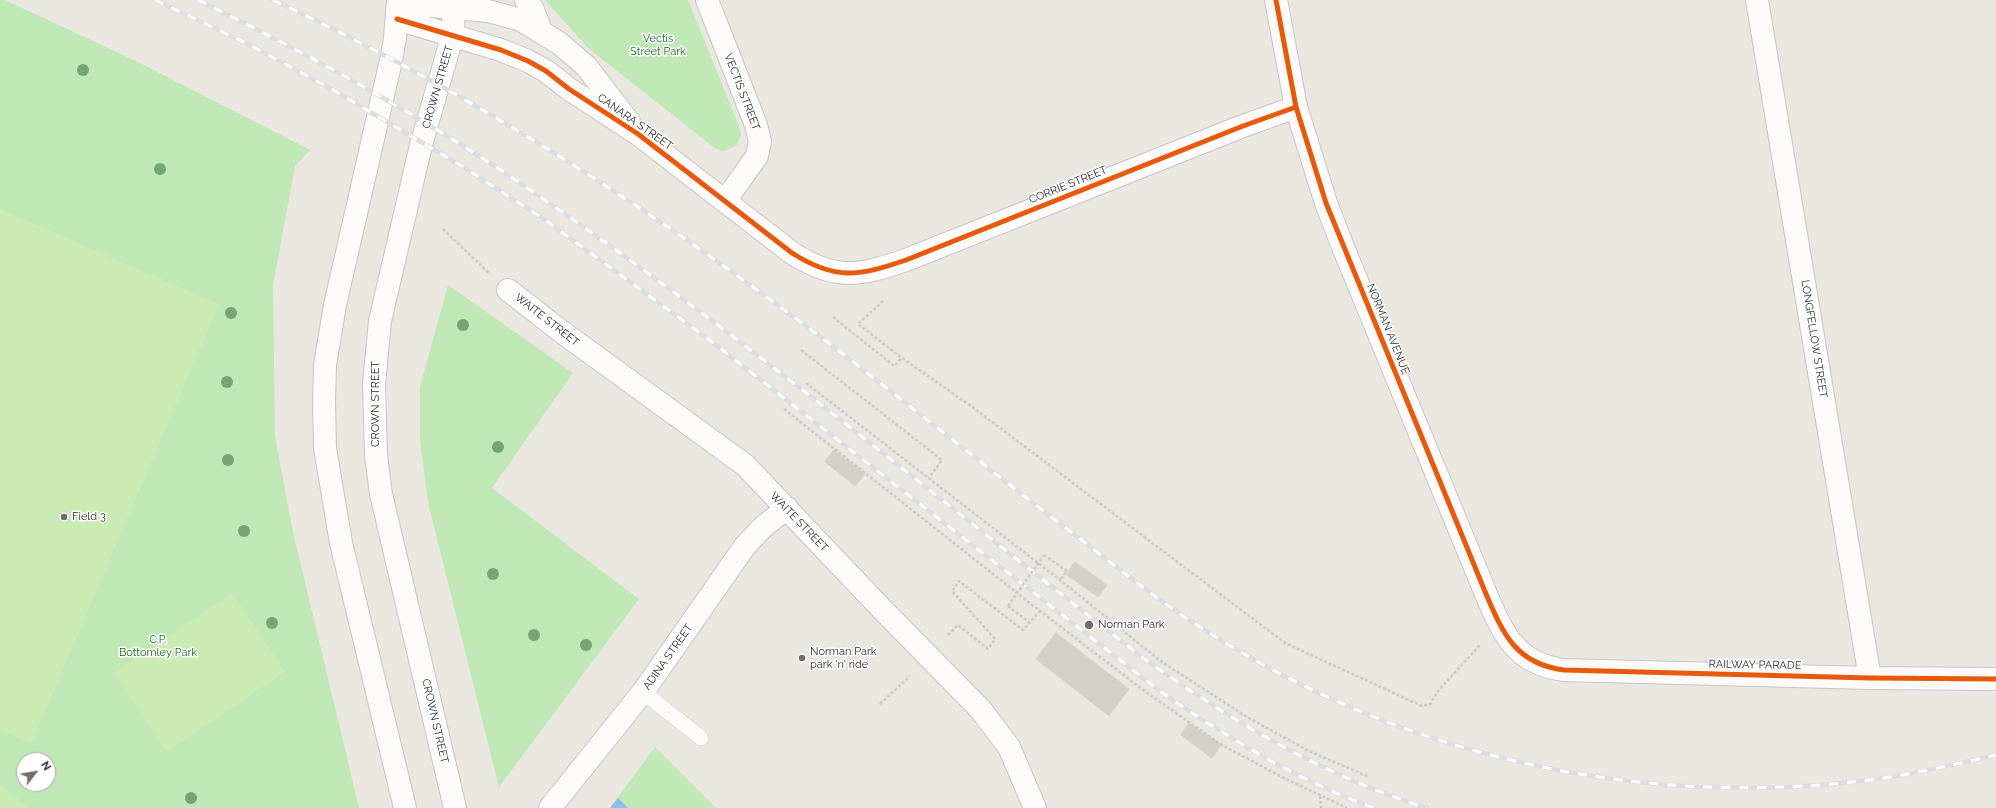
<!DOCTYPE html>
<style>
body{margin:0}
#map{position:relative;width:1996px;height:808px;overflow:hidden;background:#e9e7df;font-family:Raleway,sans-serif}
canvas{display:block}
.north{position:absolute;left:16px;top:752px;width:40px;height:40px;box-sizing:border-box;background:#fff;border:1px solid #aaa;border-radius:50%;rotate:59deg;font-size:11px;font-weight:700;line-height:16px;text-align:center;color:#2a2a2a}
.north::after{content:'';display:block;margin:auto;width:14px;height:18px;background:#6d6c69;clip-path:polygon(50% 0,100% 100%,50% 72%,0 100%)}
</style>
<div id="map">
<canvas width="1996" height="808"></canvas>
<div class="north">N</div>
</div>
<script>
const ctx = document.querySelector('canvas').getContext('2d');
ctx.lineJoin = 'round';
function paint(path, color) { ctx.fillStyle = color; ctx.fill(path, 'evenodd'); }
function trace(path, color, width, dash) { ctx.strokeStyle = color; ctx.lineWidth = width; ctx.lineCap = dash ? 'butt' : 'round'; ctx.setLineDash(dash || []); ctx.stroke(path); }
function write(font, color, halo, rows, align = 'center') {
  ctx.font = font + ' Raleway,sans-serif'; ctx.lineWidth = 3; ctx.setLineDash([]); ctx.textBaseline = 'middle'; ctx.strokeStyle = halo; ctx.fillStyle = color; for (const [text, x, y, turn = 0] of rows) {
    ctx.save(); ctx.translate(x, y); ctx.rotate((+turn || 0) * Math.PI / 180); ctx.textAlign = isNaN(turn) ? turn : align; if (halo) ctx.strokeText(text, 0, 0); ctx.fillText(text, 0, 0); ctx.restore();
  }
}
const green = new Path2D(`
 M0,0H5L138,62L310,150L295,166L273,285L275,437L293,532L359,808H0ZM24,760H48V784H24Z
 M545,0H688L739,126L741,135L736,146L724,151L716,149L588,48Z
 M448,285L573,373L492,488L639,599L499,787L428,502L420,439V387Z
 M655,747L716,808H610Z`);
const pitch = new Path2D(`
 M0,209L219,304L31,744L0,730Z
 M232,593L285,672L167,752L114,673Z
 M0,784L29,808H0Z`);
const water = new Path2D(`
 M618,798L628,808H610Z`);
const building = new Path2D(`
 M834,450L865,474L855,486L825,462Z
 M1075,562L1107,585L1098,597L1067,575Z
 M1056,633L1129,689L1109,716L1036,659Z
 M1189,723L1221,745L1212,758L1181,735Z`);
const path = new Path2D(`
 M443,229L489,273
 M883,301L858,324L902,358L971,406L1285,643L1422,706L1430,704L1439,690L1480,645
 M833,317L894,366L902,358
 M801,350L942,460L929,478
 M806,383L1060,580L1162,662L1247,717L1309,751L1369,777
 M784,409L1040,611L1146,692L1220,744L1284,778L1347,808
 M1044,555L1067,571L1060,580
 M1008,606L1030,623
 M948,635L958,625L988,649L995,639L952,591L959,581L1023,630L1040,611
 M880,704L910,676
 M1320,796L1321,808`);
const lane = new Path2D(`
 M643,692L701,738`);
const street = new Path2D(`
 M707,0L756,125L760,141L757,156L725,201
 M1757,0L1870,678
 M1296,107L1326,203L1343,247L1486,594C1503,634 1516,664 1564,670L1870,678L1996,679
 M508,290L562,332L745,465L880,607L981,710L1009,747L1035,808
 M550,808L643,692L745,546L763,527L787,508`);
const secondary = new Path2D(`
 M398,0L395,38L392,56L335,305L325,365L324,401L325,448L341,543L405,808
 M454,0L453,34L421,145L380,321L374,384L376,455L381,494L455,808
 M526,0L533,10L541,31
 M398,3L488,11L521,20L559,43L586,66L629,122
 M397,19L501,50L528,61L546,71L569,89L638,134L792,253C836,281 859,276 906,260L1243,126L1296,107L1276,0`);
const rail = new Path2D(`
 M155,0L246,43L328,87L465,168L545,220L707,338L1161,692C1228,738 1297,780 1374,808
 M198,0C314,57 429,120 536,194C747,338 943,504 1146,660C1233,722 1324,776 1427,808
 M273,0C447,81 614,185 768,298C874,375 974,459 1079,538C1118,568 1156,599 1197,625C1392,753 1630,808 1861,781C1907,776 1952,765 1996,755`);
const pathBridge = new Path2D(`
 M1008,606L1044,555`);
const cycleway = new Path2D(`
 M1276,0L1296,107L1326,203L1486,594C1503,634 1516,664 1564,670L1870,678L1996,679
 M397,19L501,50L528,61L546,71L569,89L638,134L792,253C836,281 859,276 906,260L1243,126L1296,107`);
const trees = [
 [83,70],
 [160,169],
 [231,313],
 [463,325],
 [227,382],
 [498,447],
 [228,460],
 [244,531],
 [493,574],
 [272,623],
 [534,635],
 [586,645],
 [191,798]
];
const markers = [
 [64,517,4,"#6d6c69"],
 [1089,625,5,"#6d6c69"],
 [802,658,4,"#6d6c69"]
];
const parkNames = [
 ["Vectis",658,39],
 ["Street Park",658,52],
 ["C.P.",158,640],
 ["Bottomley Park",158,653]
];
const streetNames = [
 ["CROWN STREET",438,87,-74],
 ["VECTIS STREET",742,92,69],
 ["CANARA STREET",635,122,35],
 ["CORRIE STREET",1068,185,-22],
 ["WAITE STREET",547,320,38],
 ["NORMAN AVENUE",1388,329,68],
 ["LONGFELLOW STREET",1814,339,81],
 ["CROWN STREET",376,404,-90],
 ["WAITE STREET",799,522,46],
 ["ADINA STREET",668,657,-55],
 ["RAILWAY PARADE",1755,665,1],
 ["CROWN STREET",435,721,77]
];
const poiNames = [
 ["Field 3",72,517],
 ["Norman Park",1098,625],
 ["Norman Park",810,652],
 ["park 'n' ride",810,665]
];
paint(green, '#c0e7b6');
paint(pitch, '#caebb3');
paint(water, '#8ec0ee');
paint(building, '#d2d0ca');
trace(building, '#d4d2cb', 1);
trace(lane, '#c6c5c5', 16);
trace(street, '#c6c5c5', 24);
trace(secondary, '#c6c5c5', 24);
trace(path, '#cac9c8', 2.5, [3, 2]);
trace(lane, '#fcfbfa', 15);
trace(street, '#fcfbfa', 22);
trace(secondary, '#fcfbfa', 22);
trace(rail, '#ddddde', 4.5);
trace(rail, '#fff', 3, [9]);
trace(pathBridge, '#cac9c8', 2.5, [3, 2]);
trace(cycleway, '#e8590c', 5);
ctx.fillStyle = '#75a371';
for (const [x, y] of trees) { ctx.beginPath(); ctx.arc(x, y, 6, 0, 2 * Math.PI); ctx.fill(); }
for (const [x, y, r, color] of markers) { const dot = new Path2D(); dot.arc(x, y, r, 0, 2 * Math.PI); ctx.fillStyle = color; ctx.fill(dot); trace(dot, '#fff', 1.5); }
write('11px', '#166b17', '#fff', parkNames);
write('11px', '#2a2a2a', '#fff', streetNames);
write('11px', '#2a2a2a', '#fff', poiNames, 'left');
</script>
